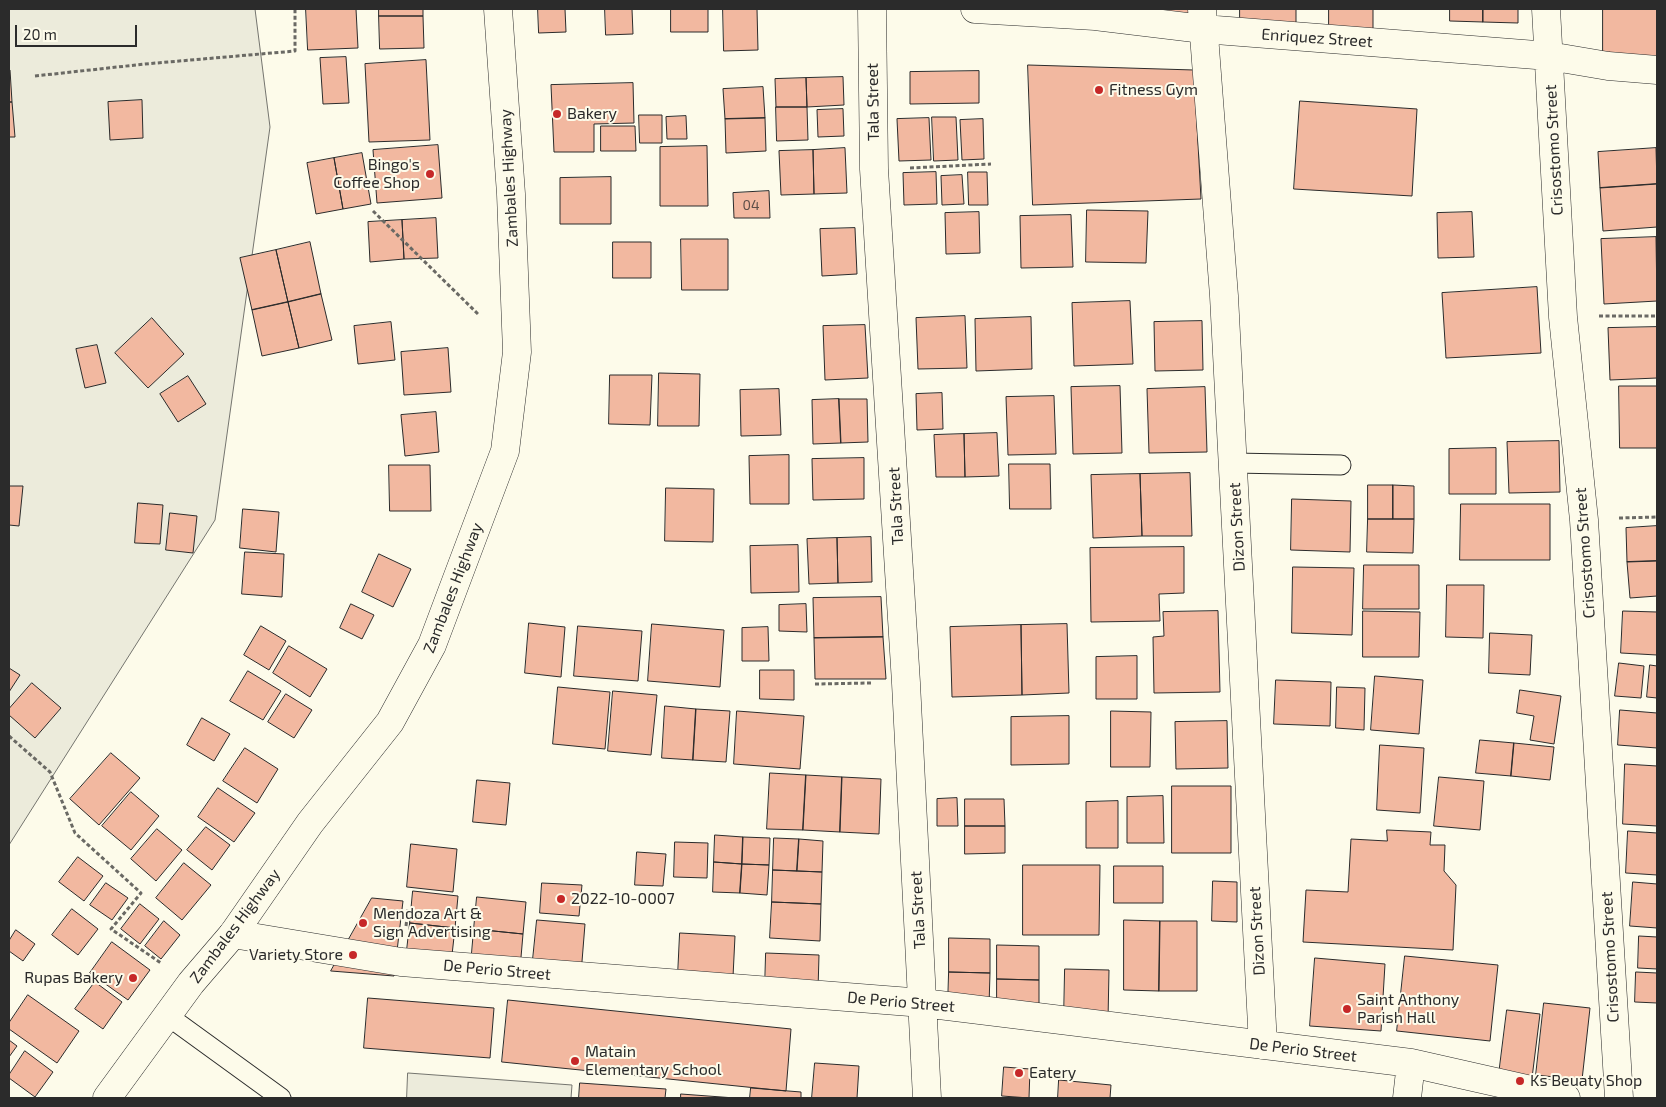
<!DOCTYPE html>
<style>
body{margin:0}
#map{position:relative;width:1666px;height:1107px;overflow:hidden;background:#fdfbea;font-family:"Exo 2",sans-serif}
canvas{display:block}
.frame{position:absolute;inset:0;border:10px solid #2b2b2b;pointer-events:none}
.scale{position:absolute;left:15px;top:25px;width:122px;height:22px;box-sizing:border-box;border:2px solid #2b2b2b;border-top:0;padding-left:6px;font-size:15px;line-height:18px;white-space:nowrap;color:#2b2b2b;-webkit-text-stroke:4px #fdfbea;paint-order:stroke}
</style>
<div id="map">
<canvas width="1666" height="1107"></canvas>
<div class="frame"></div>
<div class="scale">20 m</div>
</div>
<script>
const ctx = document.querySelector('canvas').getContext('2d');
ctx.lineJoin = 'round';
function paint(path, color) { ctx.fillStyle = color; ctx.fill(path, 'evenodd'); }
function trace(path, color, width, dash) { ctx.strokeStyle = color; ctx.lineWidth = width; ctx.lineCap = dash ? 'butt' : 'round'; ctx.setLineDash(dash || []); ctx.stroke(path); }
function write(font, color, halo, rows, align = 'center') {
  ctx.font = font + ' "Exo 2",sans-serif'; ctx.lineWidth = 4; ctx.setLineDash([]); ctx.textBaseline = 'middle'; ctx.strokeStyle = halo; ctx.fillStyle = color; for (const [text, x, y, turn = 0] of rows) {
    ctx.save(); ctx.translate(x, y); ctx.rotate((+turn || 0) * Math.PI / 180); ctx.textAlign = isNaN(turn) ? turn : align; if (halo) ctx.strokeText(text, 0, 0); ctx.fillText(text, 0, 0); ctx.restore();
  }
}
const green = new Path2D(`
 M9,9H255L270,127L215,520L9,845Z
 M408,1073L572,1085L571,1098H407Z`);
const building = new Path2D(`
 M306,9H356L358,48L308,50Z
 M379,9H423V16H379Z
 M538,9H565L566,32L539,33Z
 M605,9H632L633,34L606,35Z
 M671,9H708V32H671Z
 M723,9H757L758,50L724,51Z
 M1145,9H1192V16Z
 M1240,9H1296V23L1240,21Z
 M1329,9H1373V34L1329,33Z
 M1450,9H1483V22L1450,21Z
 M1483,9H1518V23L1483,22Z
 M1603,9H1657V64H1603Z
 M379,16H423L424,48L380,49Z
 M346,57L349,103L323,104L320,58Z
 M426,60L430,140L369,142L365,64Z
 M1028,65L1194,70L1201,199L1033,205Z
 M9,70H10L12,102H9Z
 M979,71V103L910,104V72Z
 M843,77L844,105L807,107L806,78Z
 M806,78L807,107H776L775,79Z
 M633,83L634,123L594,124V152H554L551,85Z
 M763,87L765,118L725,119L723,89Z
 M142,100L143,138L110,140L108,102Z
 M1300,101L1417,109L1412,196L1294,189Z
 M9,102H12L15,137H9Z
 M776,107H807L808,140L777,141Z
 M843,109L844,136L818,137L817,110Z
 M639,115H662V143H640Z
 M686,116L687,139H667L666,117Z
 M932,117H956L958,160L934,161Z
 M765,118L766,151L726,153L725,119Z
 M929,118L931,160L899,161L897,119Z
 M983,119L984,159L962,160L960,120Z
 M601,126H635L636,151H601Z
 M438,145L442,198L377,203L373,150Z
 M707,146L708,206H660V147Z
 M845,148L847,193L814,194L813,150Z
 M1656,148L1657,184L1600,188L1598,152Z
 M813,150L814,194L781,195L779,151Z
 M362,153L371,204L343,209L334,158Z
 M334,158L343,209L316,214L307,163Z
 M936,172L937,204L904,205L903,173Z
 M968,172H987L988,205H969Z
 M962,175L964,204L942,205L941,176Z
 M611,177V224H560V178Z
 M1657,184V227L1603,231L1600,188Z
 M769,191L770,218H734L733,193Z
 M1087,210L1148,211L1146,263L1086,262Z
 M979,212L980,253L946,254L945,213Z
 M1472,212L1474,257L1438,258L1437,213Z
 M1071,215L1073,267L1021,268L1020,216Z
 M436,218L438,258L404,259L402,220Z
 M402,220L404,259L370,262L368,222Z
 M855,228L857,274L822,276L820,229Z
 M1656,237L1657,301L1604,304L1601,239Z
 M681,239H728V290H682Z
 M310,242L321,294L288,302L276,250Z
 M613,242H651V278H613Z
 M276,250L288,302L252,310L240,258Z
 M1537,287L1541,353L1446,358L1442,293Z
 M321,294L332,340L299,348L288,302Z
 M1130,301L1133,364L1074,366L1072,303Z
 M288,302L299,348L262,356L252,310Z
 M965,316L967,368L918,369L916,318Z
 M1031,317L1032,369L976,371L975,319Z
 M152,318L184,354L148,388L115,353Z
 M1202,321L1203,370L1155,371L1154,322Z
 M391,322L395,360L358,364L354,326Z
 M865,325L868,378L825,380L823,326Z
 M1657,327V378L1610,380L1608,328Z
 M97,345L106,383L85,388L76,349Z
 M448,348L451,392L404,395L401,352Z
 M659,373L700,374L699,426H658Z
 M610,375H652L650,425L609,424Z
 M188,376L206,404L178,422L160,394Z
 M1120,386L1122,453L1073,454L1071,387Z
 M1619,386H1657V448H1620Z
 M1205,387L1207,452L1149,453L1147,389Z
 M779,389L781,435L741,436L740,390Z
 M942,393L943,429L917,430L916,394Z
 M1054,396L1056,454L1008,455L1006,397Z
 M839,399H867L868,442L841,443Z
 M839,399L841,443L813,444L812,400Z
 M436,412L439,452L405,456L401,415Z
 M997,433L999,476L965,477L964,434Z
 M964,434L965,477H936L934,435Z
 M1559,441L1560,492L1509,493L1507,442Z
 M1496,448V494H1449V449Z
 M789,455V504H750L749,456Z
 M864,458V499L813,500L812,459Z
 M1009,464H1050L1051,509H1010Z
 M389,465H430L431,511H390Z
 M1190,473L1192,536H1142L1140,474Z
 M1140,474L1142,536L1093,538L1091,475Z
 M1368,485H1393V519H1368Z
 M1393,485L1414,486V519H1393Z
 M9,486H23L19,526L9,525Z
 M666,488L714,489L713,542L665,541Z
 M1292,499L1351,501L1350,552L1291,550Z
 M138,503L163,505L160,544L135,543Z
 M1461,504H1550V560H1460Z
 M243,509L279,512L276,552L240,548Z
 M170,513L197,516L193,553L166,550Z
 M1368,519H1414L1413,553L1367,552Z
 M1657,526V561L1627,562L1626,528Z
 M871,537L872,582L838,583L837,538Z
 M837,538L838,583L809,584L807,539Z
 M798,545L799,592L751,593L750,546Z
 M1184,547V593L1159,594L1160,621L1091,622L1090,548Z
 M245,552L284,554L282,597L242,594Z
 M379,554L411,569L393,607L362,592Z
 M1657,561V596L1630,598L1627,562Z
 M1364,565H1419V609H1363Z
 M1293,567L1354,568L1352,635L1292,633Z
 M1447,585H1484L1483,638L1446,637Z
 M881,597L883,637L814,638L813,598Z
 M351,604L374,615L362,639L340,628Z
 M806,604L807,632L779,631V605Z
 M1218,611L1220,692L1154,693L1153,637L1164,636L1163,612Z
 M1363,611L1420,612L1419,657H1363Z
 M1623,611L1657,612V655L1621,653Z
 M529,623L565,627L561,677L525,673Z
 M652,624L724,630L720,687L648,681Z
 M1067,624L1069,693L1022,695L1021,625Z
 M1021,625L1022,695L952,697L950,627Z
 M261,626L286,641L269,670L244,655Z
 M578,626L642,631L638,681L574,676Z
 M768,627L769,661H742V628Z
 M1490,633L1532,635L1530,675L1489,673Z
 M883,637L886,679H815L814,638Z
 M289,646L327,669L310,697L273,673Z
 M1137,656V699H1096V657Z
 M1619,663L1644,666L1641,698L1615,696Z
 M1650,665L1657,666V698L1647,697Z
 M9,668L20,675L9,692Z
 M760,670H794V700L760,699Z
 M248,671L281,691L263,720L230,701Z
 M1375,676L1423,680L1419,734L1371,730Z
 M1276,680L1331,682L1330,726L1274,724Z
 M32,683L61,708L35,738L9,715V709Z
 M558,687L610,692L605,749L553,744Z
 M1337,687L1365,688L1364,730L1336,728Z
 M1520,690L1561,696L1554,744L1530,740L1534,716L1517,713Z
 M613,691L657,695L651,755L608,751Z
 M286,694L312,710L294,738L268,722Z
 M665,706L696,709L693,760L662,758Z
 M696,709L730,711L726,762L693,760Z
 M1620,710L1657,713V748L1618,745Z
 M737,711L804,716L800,769L734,764Z
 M1111,711L1151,712L1150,767H1111Z
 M1069,716V764L1011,765V717Z
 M202,718L230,734L214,761L187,745Z
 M1227,721L1228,768L1176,769L1175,722Z
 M1480,740L1514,743L1511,776L1476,773Z
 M1514,743L1554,747L1550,780L1511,776Z
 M1380,745L1424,748L1420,813L1377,810Z
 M245,748L278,769L257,803L223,781Z
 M111,753L140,778L99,825L70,799Z
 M1625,764L1657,766V826L1623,824Z
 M770,773L806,775L803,830L767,829Z
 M806,775L842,777L840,832L803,830Z
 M842,777L881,779L879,834L840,832Z
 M1439,777L1484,781L1480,830L1434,826Z
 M477,780L510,783L506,825L473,822Z
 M1172,786H1231V853H1172Z
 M218,788L255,813L234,842L198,817Z
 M131,792L159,816L131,850L102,826Z
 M1163,796L1164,843H1127V797Z
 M957,798L958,826H937V799Z
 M965,799H1004L1005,826H965Z
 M1118,801V848H1086V802Z
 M965,826H1005V853L965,854Z
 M206,827L230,845L212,870L187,850Z
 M157,829L182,850L156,881L131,859Z
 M1387,830L1431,832L1430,845H1445L1444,871L1456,885L1453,950L1303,942L1306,890L1348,892L1351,839L1387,841Z
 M1628,831L1657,833V875L1626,873Z
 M715,835L743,837L742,864L714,862Z
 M743,837L770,838L769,865L742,864Z
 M774,838L799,839L797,871L773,870Z
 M799,839L823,841L822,872L797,871Z
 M675,842L708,843L707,878L674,877Z
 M411,844L457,849L453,892L407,887Z
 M637,852L666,854L663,886L635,885Z
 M78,857L103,876L84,901L59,882Z
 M714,862L742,864L740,893L713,892Z
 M184,863L211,885L182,920L156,898Z
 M742,864L769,865L767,895L740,893Z
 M1023,865H1100L1099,935H1023Z
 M1114,866H1163V903H1114Z
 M773,870L822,872L821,904L772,902Z
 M1213,881L1237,882V922L1212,921Z
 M1633,882L1657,884V928L1630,926Z
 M106,883L128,898L112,920L90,905Z
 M542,883L582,885L579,916L540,913Z
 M413,891L458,896L455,928L410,923Z
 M477,897L526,902L523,934L474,929Z
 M372,898L403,901L394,976L331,971Z
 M772,902L821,904L820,941L770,938Z
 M140,904L159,919L140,944L121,929Z
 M72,909L98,929L78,955L52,935Z
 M537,920L585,924L581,974L532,969Z
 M1124,920L1160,921L1159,991L1124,990Z
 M164,921L180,935L161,959L145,946Z
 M1160,921H1197V991H1159Z
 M410,923L455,928L451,964L406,959Z
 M474,929L523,934L520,969L471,964Z
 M16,930L35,944L23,961L9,951V941Z
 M680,933L735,936L733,977L678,975Z
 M1639,936L1657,937V969L1638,968Z
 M949,938L990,939V973L949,972Z
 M112,942L150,970L128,1000L90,973Z
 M997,945L1039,946V980L997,979Z
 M766,953L819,955L818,990L765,988Z
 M1405,956L1498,965L1490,1041L1397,1031Z
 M1315,958L1385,964L1381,1031L1310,1026Z
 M1065,969L1109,970L1108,1020L1064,1018Z
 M949,972L990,973L989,1006L948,1005Z
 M1636,972L1657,973V1003L1635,1002Z
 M997,979L1039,980V1011H997Z
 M95,982L122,1002L103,1029L75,1009Z
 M28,995L79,1031L57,1063L9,1029V1023Z
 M368,998L494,1008L490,1058L364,1048Z
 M508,1000L791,1029L786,1091L502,1062Z
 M1544,1003L1590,1008L1582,1080L1536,1075Z
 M1507,1010L1540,1014L1531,1086L1498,1082Z
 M9,1040L17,1046L9,1057Z
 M25,1051L53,1072L35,1097L9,1078V1075Z
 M815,1063L859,1066L857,1098H812Z
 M1004,1067L1030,1069L1029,1098L1002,1096Z
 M1059,1080L1111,1085L1110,1098H1058Z
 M580,1083L666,1089L665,1098H579Z
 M751,1088L801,1092V1098H750Z
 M681,1094L735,1098H681Z`);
const path = new Path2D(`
 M35,76L145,64L295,51V9
 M910,168L991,164
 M373,211L479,315
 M1599,316H1657
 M1619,518L1657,517
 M815,684L871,683
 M9,736L50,772L75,833L141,893L111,929L161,963
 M406,926L408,909`);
const lane = new Path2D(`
 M1233,463L1341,465
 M168,1016L281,1098`);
const street = new Path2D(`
 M872,9L874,169L906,683L927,1098
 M975,9L1095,16L1203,29L1549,56L1608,66L1657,70
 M1202,9L1224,296L1263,1045
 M1546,9L1563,317L1584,520L1619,1098
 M233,934L401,962L923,1003L1411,1063L1566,1098
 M1407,1098L1411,1063`);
const primary = new Path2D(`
 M107,1098L191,983L233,934L310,823L390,722L432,645L505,451L517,352L511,194L498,9`);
const markers = [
 [1099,90,5,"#c62828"],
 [557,114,5,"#c62828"],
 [430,174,5,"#c62828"],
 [561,899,5,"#c62828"],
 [363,923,5,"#c62828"],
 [353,955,5,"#c62828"],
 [133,978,5,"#c62828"],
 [1347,1009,5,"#c62828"],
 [575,1061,5,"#c62828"],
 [1019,1073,5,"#c62828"],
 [1520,1081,5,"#c62828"]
];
const numberNames = [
 ["04",751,205]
];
const streetNames = [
 ["Enriquez Street",1317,38,4],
 ["Tala Street",873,102,-91],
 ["Crisostomo Street",1554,150,-93],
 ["Zambales Highway",509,178,-93],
 ["Tala Street",896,506,-93],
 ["Dizon Street",1237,527,-93],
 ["Crisostomo Street",1585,553,-94],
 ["Zambales Highway",453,588,-69],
 ["Tala Street",918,910,-93],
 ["Zambales Highway",235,926,-53],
 ["Dizon Street",1257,931,-93],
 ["Crisostomo Street",1610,957,-93],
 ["De Perio Street",497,970,5],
 ["De Perio Street",901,1002,5],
 ["De Perio Street",1303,1050,7]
];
const poiNames = [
 ["Fitness Gym",1109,90],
 ["Bakery",567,114],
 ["Bingo's",420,165,"right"],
 ["Coffee Shop",420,183,"right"],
 ["2022-10-0007",571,899],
 ["Mendoza Art &",373,914],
 ["Sign Advertising",373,932],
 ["Variety Store",343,955,"right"],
 ["Rupas Bakery",123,978,"right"],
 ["Saint Anthony",1357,1000],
 ["Parish Hall",1357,1018],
 ["Matain",585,1052],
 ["Elementary School",585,1070],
 ["Eatery",1029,1073],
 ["Ks Beuaty Shop",1530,1081]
];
paint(green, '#ecebdb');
trace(green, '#74746e', 1);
paint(building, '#f2b8a0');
trace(building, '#2b2b2b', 1);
trace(lane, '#2b2b2b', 21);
trace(street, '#2b2b2b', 29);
trace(primary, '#2b2b2b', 29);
trace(path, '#6a6964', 3, [4, 2.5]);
trace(lane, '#fdfbea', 19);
trace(street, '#fdfbea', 28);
trace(primary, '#fdfbea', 28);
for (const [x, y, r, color] of markers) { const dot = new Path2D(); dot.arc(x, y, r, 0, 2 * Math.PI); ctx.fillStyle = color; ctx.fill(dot); trace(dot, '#fdfbea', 2); }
write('14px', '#5d4e48', null, numberNames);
write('16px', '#2b2b2b', '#fdfbea', streetNames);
write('16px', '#2b2b2b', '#fdfbea', poiNames, 'left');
</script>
